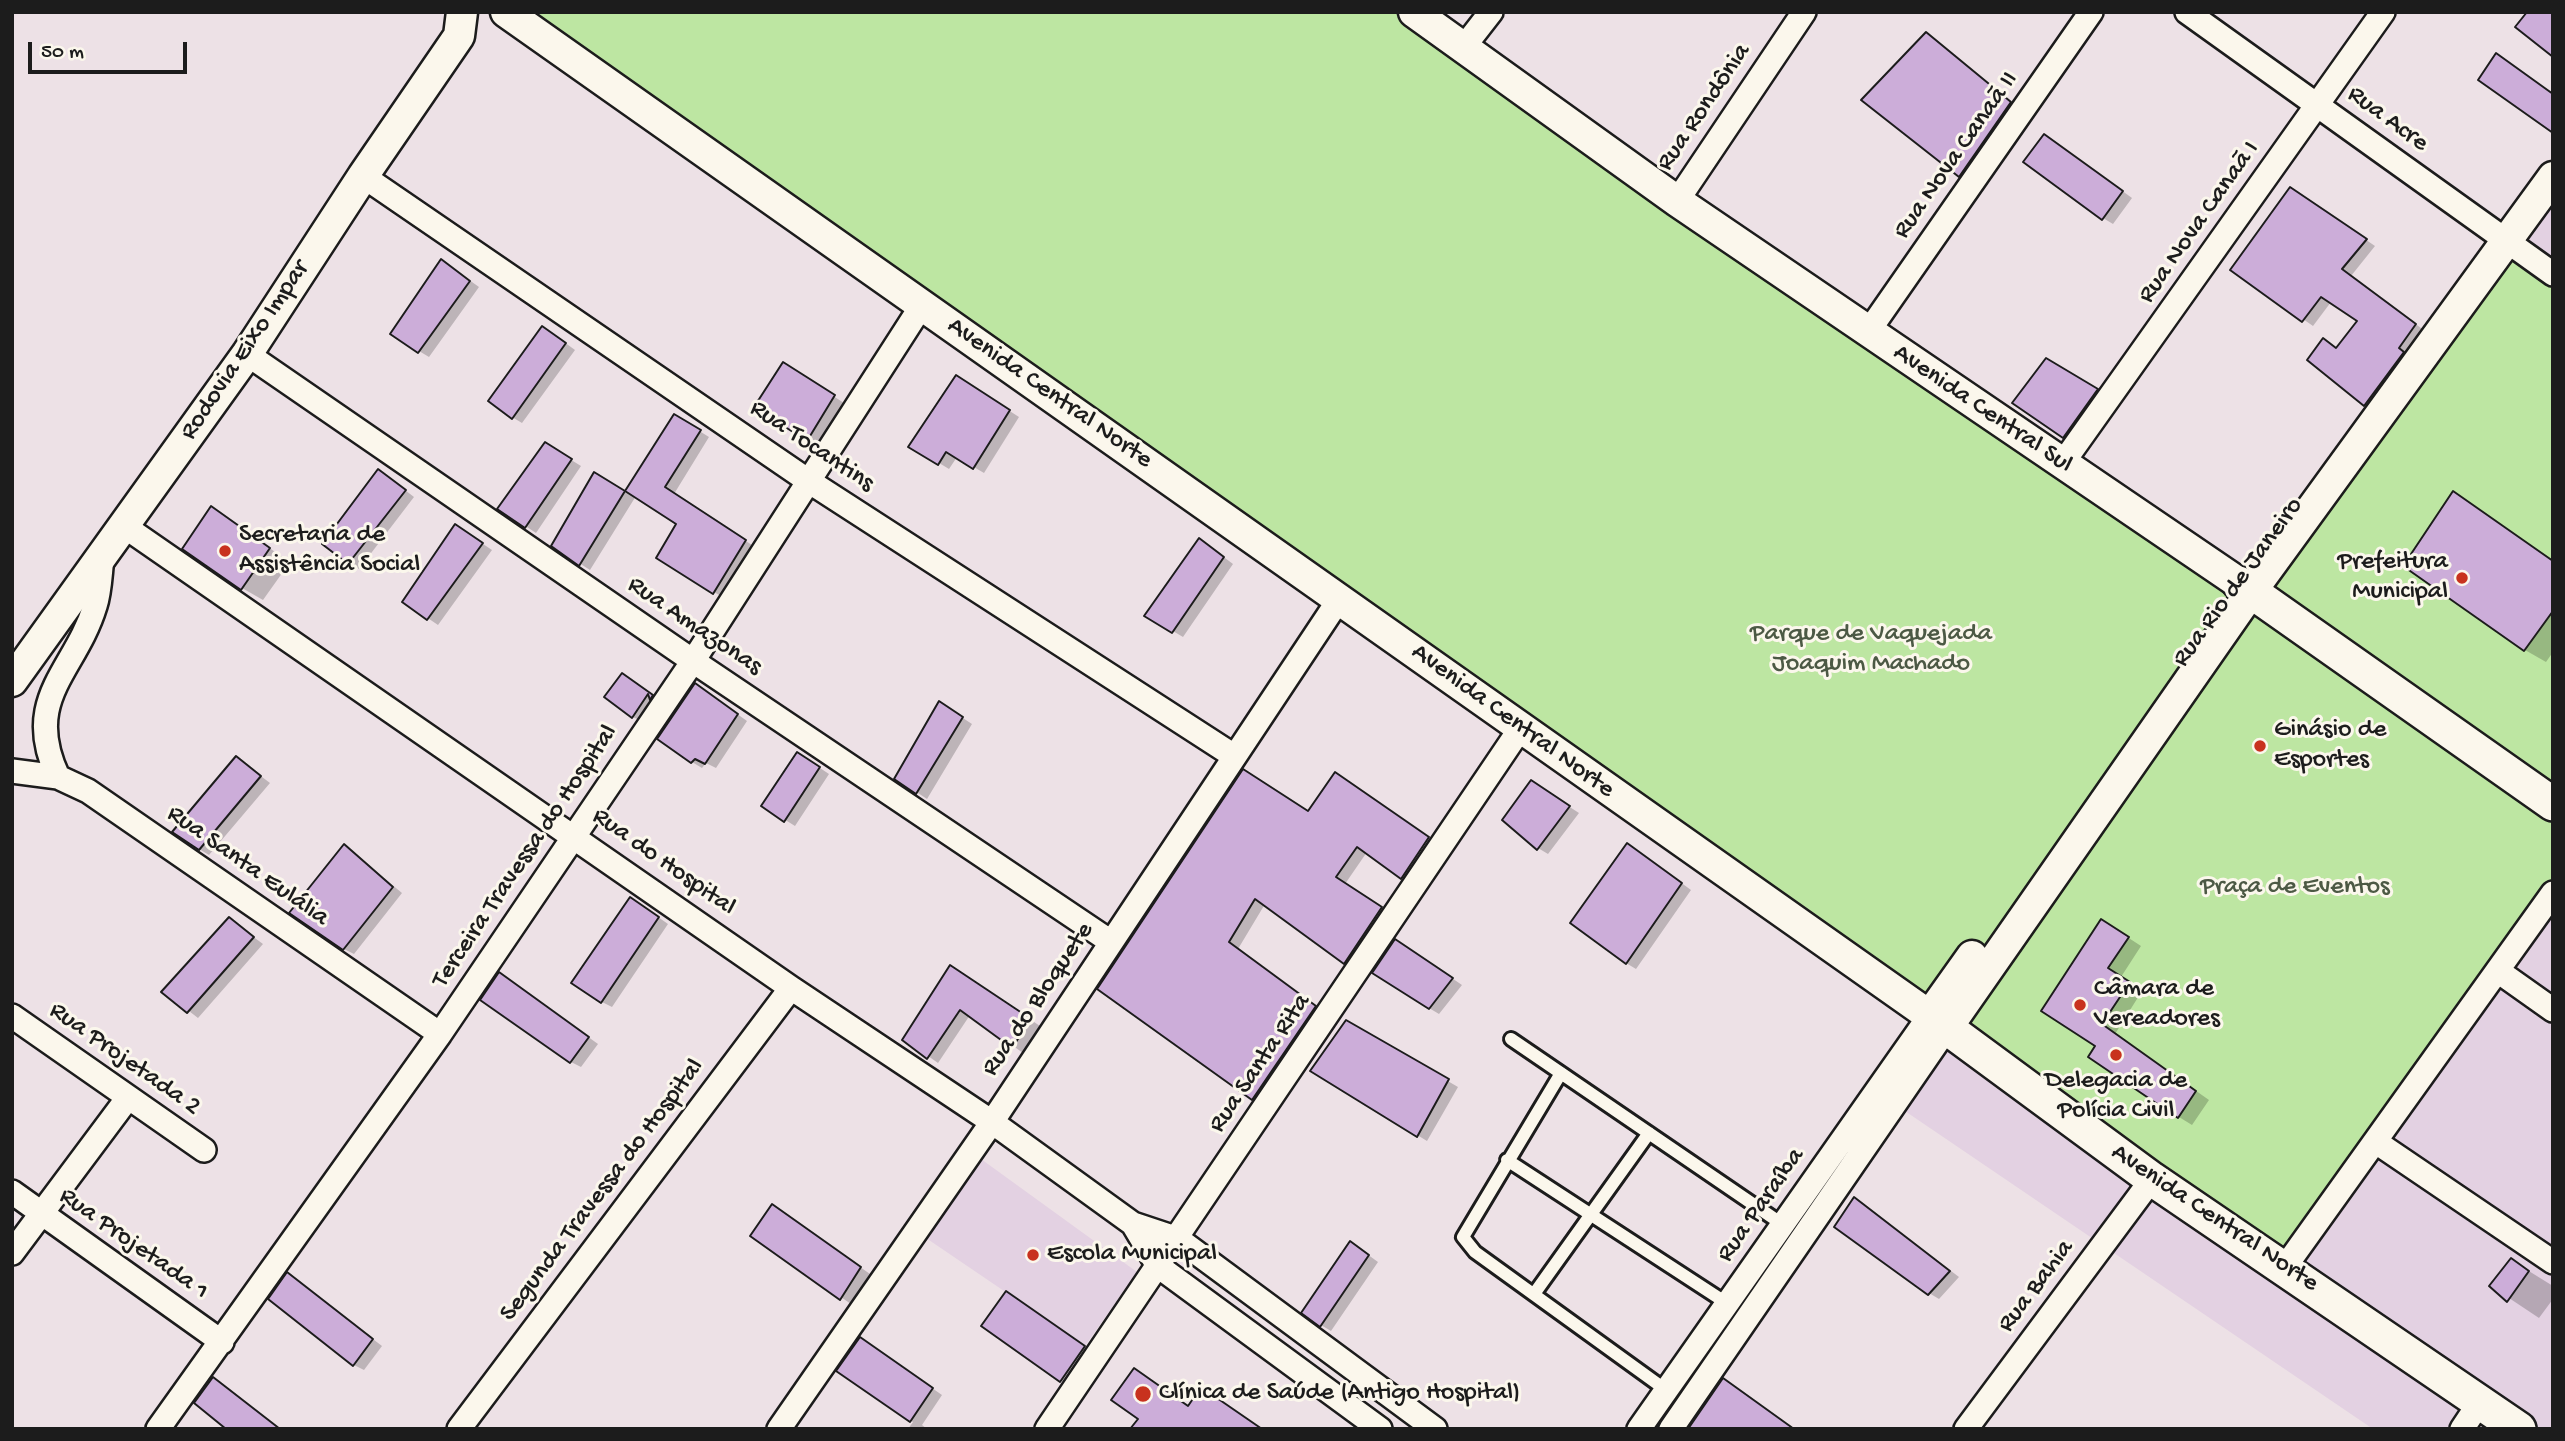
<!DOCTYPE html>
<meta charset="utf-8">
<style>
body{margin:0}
#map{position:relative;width:2565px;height:1441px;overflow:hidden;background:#ede1e6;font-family:"Gochi Hand",sans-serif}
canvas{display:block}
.frame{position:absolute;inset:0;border:14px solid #1c1c1c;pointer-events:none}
.scale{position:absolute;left:28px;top:42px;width:159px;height:32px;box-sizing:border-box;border:4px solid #1c1c1c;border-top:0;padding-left:9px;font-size:21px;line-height:24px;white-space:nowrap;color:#1c1c1c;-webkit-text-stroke:5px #fbf7ec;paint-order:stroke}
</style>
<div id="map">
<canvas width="2565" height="1441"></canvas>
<div class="frame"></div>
<div class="scale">50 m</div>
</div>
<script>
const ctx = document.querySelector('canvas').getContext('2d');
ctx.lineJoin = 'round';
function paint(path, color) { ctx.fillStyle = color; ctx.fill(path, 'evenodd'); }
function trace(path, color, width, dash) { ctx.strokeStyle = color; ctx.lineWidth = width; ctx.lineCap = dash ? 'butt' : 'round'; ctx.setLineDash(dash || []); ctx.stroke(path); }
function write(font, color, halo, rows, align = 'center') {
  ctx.font = font + ' "Gochi Hand",sans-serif'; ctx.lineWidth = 6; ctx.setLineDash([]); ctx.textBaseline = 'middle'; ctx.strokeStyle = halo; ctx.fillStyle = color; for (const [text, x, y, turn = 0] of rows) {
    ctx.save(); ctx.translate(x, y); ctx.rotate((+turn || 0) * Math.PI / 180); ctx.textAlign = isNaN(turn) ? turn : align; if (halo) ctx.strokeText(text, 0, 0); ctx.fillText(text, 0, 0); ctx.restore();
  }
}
const built = new Path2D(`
 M2553,184V1429H2373L1874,1090Z
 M981,1159L1137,1272L1085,1346L926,1238Z`);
const green = new Path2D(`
 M506,12H1419L2238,582L2495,235L2553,272V886L2289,1267Z`);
const shadow = new Path2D(`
 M1926,34L2020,109L1970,181L1960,175Z
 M2055,142L2132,198L2113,224L2103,218Z
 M2300,195L2375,246L2351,276L2425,331L2375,411L2309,359L2337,349L2359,321L2331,302L2313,326L2233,270Z
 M451,267L479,287L429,357L419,351Z
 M553,334L575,350L522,423L512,417Z
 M2047,360L2107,396L2074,443L2015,403Z
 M793,370L844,403L818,445L808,439Z
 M966,383L1019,417L984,473L957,457L949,469L911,446Z
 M675,416L709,437L674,494L755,547L724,598L658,558L678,523L636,496L590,570L553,546L595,474L626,493Z
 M555,450L581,466L536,533L500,509Z
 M388,477L414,497L359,569L324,544Z
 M2454,493L2553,560V652L2546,662L2525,650Z
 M212,509L290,562L263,600L242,588Z
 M465,532L492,550L438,625L404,602Z
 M1209,546L1233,564L1183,637L1146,615Z
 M633,681L662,702L643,722L633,717Z
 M705,691L747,721L716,768L706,763L702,768L692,762Z
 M949,709L972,724L927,799L897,779Z
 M237,758L270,783L209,855L199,849Z
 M808,760L829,774L795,826L763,806Z
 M1346,780L1438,844L1412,884L1367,852L1345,884L1391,914L1355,968L1265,904L1238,949L1325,1013L1263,1104L1099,989Z
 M1542,789L1579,813L1548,854L1538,848Z
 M345,846L402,893L354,954L344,949Z
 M1638,851L1691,890L1636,969L1626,963Z
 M641,905L668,924L612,1007L602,1002Z
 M229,919L263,944L198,1018L163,991Z
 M2115,929L2141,946L2121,977L2142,991L2115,1034L2209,1100L2192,1125L2179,1117L2098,1046L2044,1010Z
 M1406,947L1462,985L1439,1014L1429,1008Z
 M961,973L1040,1026L1023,1053L970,1015L938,1063L904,1039Z
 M509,980L598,1044L581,1067L571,1062Z
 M1346,1022L1458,1087L1427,1141L1313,1071Z
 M1864,1205L1959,1277L1939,1299L1929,1293Z
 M782,1212L870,1274L851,1304L752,1236Z
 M1360,1249L1378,1262L1331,1331L1321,1325Z
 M2511,1260L2553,1286V1299L2539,1318L2491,1286Z
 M288,1274L382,1346L364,1370L354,1365Z
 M1016,1299L1094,1353L1071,1387L983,1326Z
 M870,1345L942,1395L922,1425L927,1429H908L913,1422L839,1370Z
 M1134,1370L1190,1406L1222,1402L1262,1429H1132L1140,1418Z`);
const building = new Path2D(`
 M2527,12H2553V57L2515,27Z
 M1926,32L2011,102L1959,177L1861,100Z
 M2496,53L2553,94V133L2478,80Z
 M2044,134L2123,191L2102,220L2023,162Z
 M2290,187L2367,239L2342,269L2416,324L2399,348L2404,352L2364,406L2307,360L2323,338L2336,348L2357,321L2321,297L2302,322L2230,270Z
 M441,259L470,281L418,353L390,334Z
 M542,326L566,343L512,419L488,401Z
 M2046,358L2098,389L2063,438L2012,403Z
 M783,362L835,395L807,441L754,407Z
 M956,375L1010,410L973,469L946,452L938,465L908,447Z
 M674,414L701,430L665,487L746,540L713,594L656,558L676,524L625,491Z
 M545,442L572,459L525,528L497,509Z
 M378,469L406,490L348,564L322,544Z
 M594,472L625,491L579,566L551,546Z
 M2453,491L2553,561V611L2524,651L2403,566Z
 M211,506L270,548L241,590L182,549Z
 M455,524L483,543L427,620L402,602Z
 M1199,538L1224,557L1172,633L1144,616Z
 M622,673L653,695L650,700L648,694L632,718L604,697Z
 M695,683L738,714L705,764L695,759L691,763L657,739Z
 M939,701L963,717L916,794L894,779Z
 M797,752L820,767L784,822L761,806Z
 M236,756L261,776L199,850L172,832Z
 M1243,769L1308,811L1335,772L1429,837L1401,879L1357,847L1336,877L1382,907L1344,964L1255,899L1229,942L1316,1006L1252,1100L1097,989Z
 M1531,780L1570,806L1537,850L1502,820Z
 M1627,843L1682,883L1626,964L1570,923Z
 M344,844L393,887L343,950L289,913Z
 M630,897L659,917L601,1003L571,983Z
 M229,917L254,937L187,1013L161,992Z
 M2101,919L2129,937L2108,968L2130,982L2102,1024L2196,1091L2178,1118L2088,1057L2095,1046L2041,1011Z
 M1395,939L1453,978L1429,1009L1372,973Z
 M950,965L1031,1019L1012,1048L960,1010L927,1059L902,1040Z
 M499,972L589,1037L570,1063L480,1000Z
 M1346,1020L1449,1079L1417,1137L1310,1071Z
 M1854,1197L1950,1271L1928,1295L1834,1227Z
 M772,1204L861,1267L840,1300L750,1236Z
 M1350,1241L1369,1255L1320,1327L1301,1313Z
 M2511,1258L2529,1271L2507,1302L2489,1286Z
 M287,1272L373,1339L353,1366L268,1299Z
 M1006,1291L1085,1346L1060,1382L981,1326Z
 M860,1337L933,1388L910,1422L836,1371Z
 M1134,1368L1188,1406L1201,1387L1262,1429H1130L1138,1419L1111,1400Z
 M213,1377L280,1429H226L194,1403Z
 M1723,1378L1794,1429H1688Z`);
const service = new Path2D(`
 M1511,1039L1785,1226
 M1561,1073L1463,1237L1475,1252L1666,1390
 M1507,1160L1728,1304
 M1534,1294L1649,1133`);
const minor = new Path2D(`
 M2187,12L2553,274
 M1463,48L1491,12
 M363,176L807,480L1234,756
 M1677,201L1804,12
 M1868,332L2091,12
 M247,354L693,661L1111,942
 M2062,464L2383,12
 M124,526L791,988L992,1122L1133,1224L1178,1239L1435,1429
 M12,771L58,777L88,791L440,1034
 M58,777C21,698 75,672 95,606C100,591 100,573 102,558
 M2498,971L2553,1010
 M12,1016L204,1150
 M2376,1142L2553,1262
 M12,1192L222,1342
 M1133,1224L1158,1266L1380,1429
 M12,1253L127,1099
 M2285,1267L2553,893
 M158,1429L440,1034L693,661L922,305
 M459,1429L791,988
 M779,1429L992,1122L1340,598
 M1047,1429L1520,729
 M1639,1429L1930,1015
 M1671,1429L1947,1028
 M1966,1429L2152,1179
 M2462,1429L2480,1402`);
const tertiary = new Path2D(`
 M506,12L1947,1028L2251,592L2553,177
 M1414,12L1677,201L2239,583
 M12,681L247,354L363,176L459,36L462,12
 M1930,1015L1972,956`);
const secondary = new Path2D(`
 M2239,583L2553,804
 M1947,1028L2152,1179L2519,1429`);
const markers = [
 [225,551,7,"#c8321e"],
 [2462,578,7,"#c8321e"],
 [2260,746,7,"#c8321e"],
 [2080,1005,7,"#c8321e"],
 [2116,1055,7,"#c8321e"],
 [1033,1255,7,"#c8321e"],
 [1143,1394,9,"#c8321e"]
];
const streetNames = [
 ["Rua Rondônia",1705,108,-56],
 ["Rua Acre",2387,120,36],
 ["Rua Nova Canaã II",1957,156,-55],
 ["Rua Nova Canaã I",2200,223,-55],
 ["Rodovia Eixo Impar",246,351,-56],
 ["Avenida Central Norte",1049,394,35],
 ["Avenida Central Sul",1982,410,34],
 ["Rua Tocantins",811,447,34],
 ["Rua Rio de Janeiro",2239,583,-54],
 ["Rua Amazonas",694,627,34],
 ["Avenida Central Norte",1512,722,36],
 ["Terceira Travessa do Hospital",526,857,-56],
 ["Rua do Hospital",663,863,35],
 ["Rua Santa Eulália",247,867,35],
 ["Rua do Bloquete",1039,1000,-56],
 ["Rua Projetada 2",124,1060,35],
 ["Rua Santa Rita",1261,1064,-56],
 ["Segunda Travessa do Hospital",603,1191,-53],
 ["Rua Paraíba",1762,1206,-55],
 ["Avenida Central Norte",2214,1219,34],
 ["Rua Projetada 1",133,1245,35],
 ["Rua Bahia",2037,1287,-53]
];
const poiNames = [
 ["Secretaria de",239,536],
 ["Assistência Social",239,566],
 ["Prefeitura",2448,563,"right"],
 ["Municipal",2448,593,"right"],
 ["Ginásio de",2274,731],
 ["Esportes",2274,761],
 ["Câmara de",2094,990],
 ["Vereadores",2094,1020],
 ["Delegacia de",2116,1082,"center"],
 ["Polícia Civil",2116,1112,"center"],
 ["Escola Municipal",1047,1255],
 ["Clínica de Saúde (Antigo Hospital)",1159,1394]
];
const parkNames = [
 ["Parque de Vaquejada",1871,635],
 ["Joaquim Machado",1871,665],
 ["Praça de Eventos",2295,888]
];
paint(built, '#e3d1e2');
paint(green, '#bde6a2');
paint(shadow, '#0003');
paint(building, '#ccadd9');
trace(building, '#1c1c1c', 2);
trace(service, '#1c1c1c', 18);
trace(minor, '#1c1c1c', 28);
trace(tertiary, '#1c1c1c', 35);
trace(secondary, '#1c1c1c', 38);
trace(service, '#fbf7ec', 12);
trace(minor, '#fbf7ec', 23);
trace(tertiary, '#fbf7ec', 30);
trace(secondary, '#fbf7ec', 33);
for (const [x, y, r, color] of markers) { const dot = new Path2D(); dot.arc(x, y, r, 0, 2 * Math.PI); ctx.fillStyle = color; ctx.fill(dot); trace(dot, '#fbf7ec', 2.5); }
write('26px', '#1c1c1c', '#fbf7ec', streetNames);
write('26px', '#1c1c1c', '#fbf7ec', poiNames, 'left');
write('26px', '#4c5944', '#fbf7ec', parkNames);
</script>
